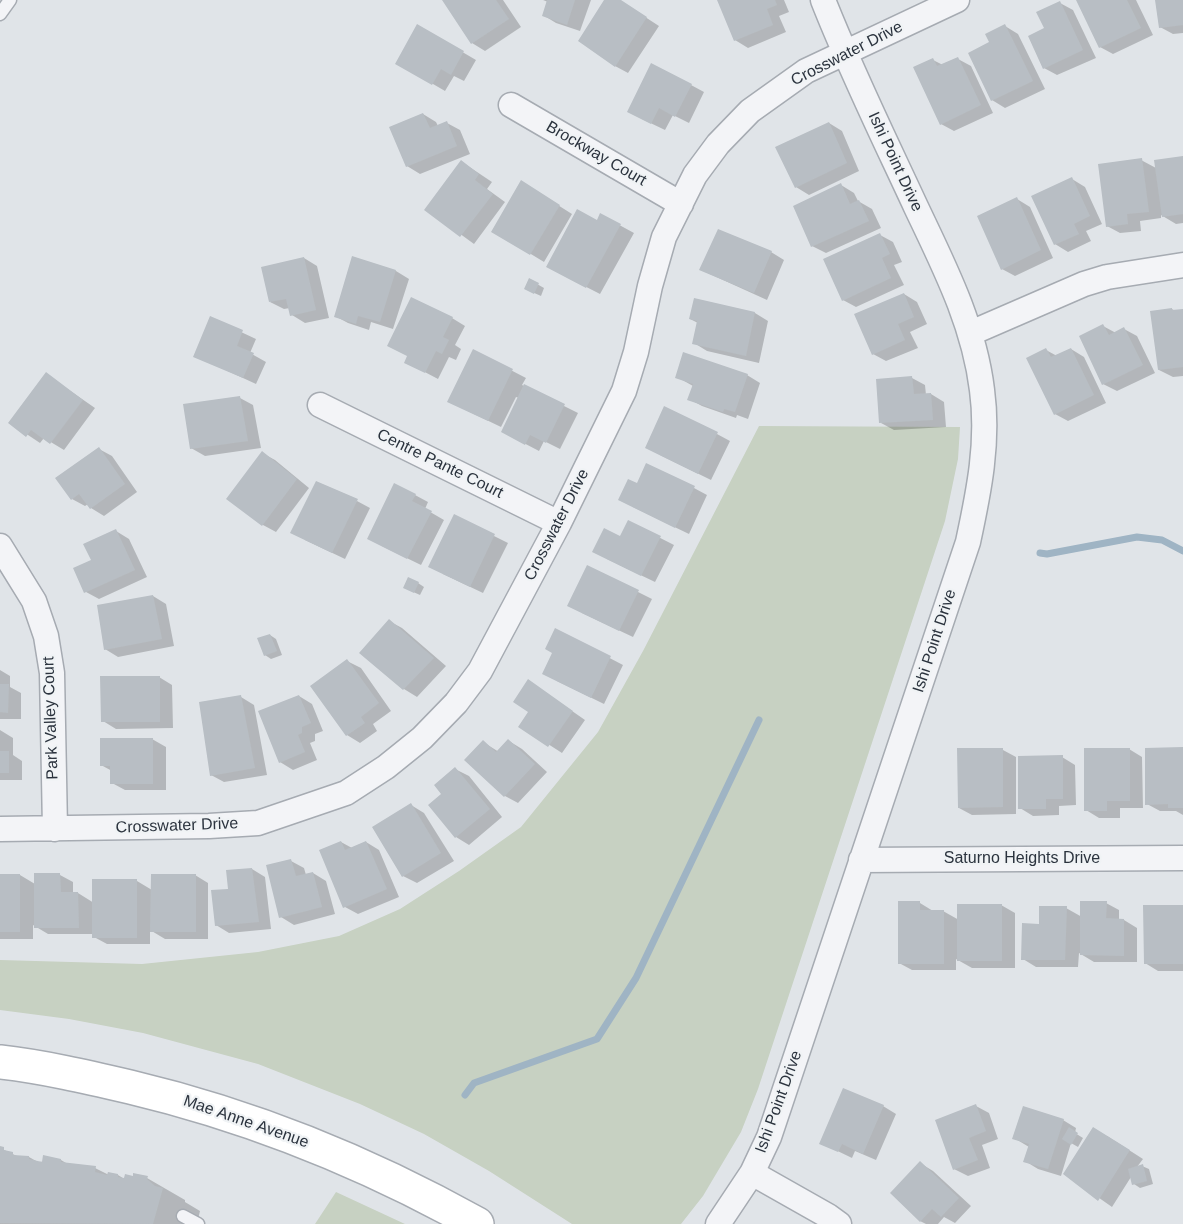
<!DOCTYPE html>
<style>
body{margin:0}
canvas{display:block;background:#e0e4e8}
</style>
<canvas width="1183" height="1224"></canvas>
<script>
const ctx = document.querySelector('canvas').getContext('2d');
ctx.lineJoin = 'round';
function paint(path, color) { ctx.fillStyle = color; ctx.fill(path, 'evenodd'); }
function trace(path, color, width, dash) { ctx.strokeStyle = color; ctx.lineWidth = width; ctx.lineCap = dash ? 'butt' : 'round'; ctx.setLineDash(dash || []); ctx.stroke(path); }
function write(font, color, halo, rows, align = 'center') {
  ctx.font = font + ' Helvetica,sans-serif'; ctx.lineWidth = 4.5; ctx.setLineDash([]); ctx.textBaseline = 'middle'; ctx.strokeStyle = halo; ctx.fillStyle = color; for (const [text, x, y, turn = 0] of rows) {
    ctx.save(); ctx.translate(x, y); ctx.rotate((+turn || 0) * Math.PI / 180); ctx.textAlign = isNaN(turn) ? turn : align; if (halo) ctx.strokeText(text, 0, 0); ctx.fillText(text, 0, 0); ctx.restore();
  }
}
const green = new Path2D(`
 M759,426L960,427L958,459L945,521L758,1089L741,1132L703,1196L681,1224H572L489,1171L424,1134L360,1104L258,1064L143,1033L69,1019L0,1010V960L142,964L258,952L339,936L400,909L459,871L521,827L598,732L643,651Z
 M336,1192L405,1224H315Z`);
const shadow = new Path2D(`
 M444,0H503L521,27L485,51L472,43Z
 M543,0H591L580,31L556,23L543,15L548,2Z
 M606,0H619L659,26L628,73L615,66Z
 M718,0H784L789,12L779,16L786,32L748,48L735,40Z
 M1078,0H1136L1153,35L1113,54L1100,47Z
 M1157,0H1183V33L1173,34L1160,27Z
 M1060,3L1073,10L1096,58L1057,75L1044,68L1046,29Z
 M418,26L476,60L464,81L454,76L445,91L397,63Z
 M1005,26L1018,34L1045,89L1005,108L992,100L991,43Z
 M958,59L971,66L993,113L954,131L941,124L933,60L943,65Z
 M691,85L704,92L689,123L673,115L665,130L642,119Z
 M423,114L436,122L438,126L447,123L460,130L470,154L420,174L407,166Z
 M829,123L842,131L859,171L809,195L796,187Z
 M1183,158V223L1176,224L1161,215V218L1140,221L1141,231L1120,233L1107,226L1141,160L1156,168Z
 M462,162L492,182L487,189L505,202L474,244L426,209Z
 M1072,179L1085,187L1102,224L1086,231L1091,241L1068,252L1055,244Z
 M841,185L854,193L858,201L872,209L881,228L826,253L812,246Z
 M534,190L572,214L544,262L493,231Z
 M1017,199L1030,207L1053,258L1015,276L1002,269Z
 M601,215L634,233L600,294L561,274Z
 M880,235L893,242L902,262L894,265L904,285L856,307L843,300Z
 M771,252L784,260L767,300L701,270Z
 M304,258L317,266L329,318L305,323L292,315L290,308L284,309L270,302Z
 M353,258L396,271L409,279L393,329L371,322L369,330L348,323L335,316Z
 M530,280L544,288L541,296L532,292Z
 M904,294L917,302L927,324L910,332L918,348L886,361L873,354Z
 M695,299L755,313L768,321L759,363L707,351L694,343L698,323L690,319Z
 M1172,309L1175,311L1183,310V376L1173,377L1159,370Z
 M211,318L256,339L250,353L266,362L256,384L195,356Z
 M452,318L465,326L455,345L461,349L456,360L449,357L438,379L419,369Z
 M1103,326L1116,333L1124,329L1137,336L1155,373L1117,391L1103,384Z
 M1071,349L1084,357L1106,403L1068,421L1055,414L1046,350L1057,356Z
 M474,351L526,378L522,385L578,413L560,449L544,441L539,451L516,439L519,398L516,397L501,427L449,402Z
 M46,374L95,408L64,450L44,438L40,443L10,423Z
 M747,375L760,383L748,419L737,415L736,418L702,406L689,399L693,386L677,377Z
 M912,378L925,385L926,395L931,394L944,402L946,427L894,430L881,423Z
 M240,398L253,405L261,448L205,456L191,448Z
 M717,434L730,441L711,480L660,455Z
 M99,449L112,456L137,492L104,516L91,508L88,504L85,506L72,499Z
 M262,453L275,460L309,488L276,532L263,525Z
 M638,485L694,488L707,495L689,534L633,507Z
 M415,495L428,502L425,509L444,520L421,565L382,546Z
 M357,501L370,508L345,559L305,540Z
 M454,516L508,543L483,593L443,574Z
 M629,522L674,545L655,582L607,559Z
 M116,531L129,539L147,577L99,599L86,592L93,561Z
 M588,567L652,599L633,637L582,613Z
 M418,583L424,587L420,595L411,591Z
 M153,596L166,604L174,646L118,657L105,649Z
 M389,621L402,628L446,666L417,697L404,689Z
 M556,630L623,665L604,704L557,681Z
 M270,635L276,639L282,655L271,659L265,655Z
 M347,661L361,668L391,711L373,724L377,731L360,743L347,735L312,686Z
 M0,670L10,676V687L21,693V719H0Z
 M159,677L172,685L173,728L116,729L103,721Z
 M529,681L585,720L562,753L520,726L530,712Z
 M299,696L312,704L323,731L315,734V741L310,743L317,760L293,770L280,762Z
 M241,697L254,705L267,775L224,782L211,775Z
 M0,730L13,738V755L22,761V780H0Z
 M152,739L166,747V790H125L112,783V771L101,765Z
 M509,741L522,749L547,772L518,803L505,796L483,742L499,752Z
 M1183,748V815L1176,811H1160L1147,804Z
 M1129,749L1142,757L1143,808H1120V818H1099L1086,810Z
 M1003,750L1016,757V814L972,815L959,808Z
 M1062,757L1075,765L1076,805L1059,806V815L1033,816L1020,808Z
 M455,769L469,776L502,817L469,845L456,837L444,794Z
 M411,805L424,813L454,861L417,883L403,876Z
 M341,842L352,848L366,842L379,850L399,897L358,914L345,907Z
 M291,861L304,868L306,875L313,873L326,881L335,914L294,925L281,917Z
 M252,869L265,877L271,929L229,933L216,925L230,890L228,872Z
 M0,875H20L35,884L60,875L73,882V893H78L94,903L137,881L152,890L195,875L208,883V939H165L150,930V944H107L94,937V934H48L33,925V939H0Z
 M920,903L933,911H943L959,920L1001,905L1015,913V968H972L956,959V970H912L899,963Z
 M1106,903L1119,910V920H1124L1137,928V962H1094L1079,953L1078,967H1036L1023,959L1040,925L1066,908L1082,917Z
 M1183,907V971H1158L1145,963Z
 M883,1106L896,1114L876,1160L855,1151L852,1158L821,1143Z
 M976,1106L989,1113L998,1139L982,1145L990,1168L968,1176L954,1169Z
 M1063,1120L1076,1128L1075,1133L1083,1138L1078,1147L1071,1143L1061,1176L1038,1169L1025,1161L1029,1147L1014,1138Z
 M1107,1136L1143,1159L1137,1167L1142,1166L1149,1169L1153,1184L1140,1188L1134,1184L1131,1177L1112,1207L1065,1174Z
 M0,1148L19,1157H29L38,1162L61,1160L71,1166L95,1168L109,1175H118L126,1180L147,1178L185,1200V1202L200,1211L197,1224H0Z
 M920,1163L933,1171L971,1206L955,1223L944,1217L938,1224H926L920,1221Z`);
const stream = new Path2D(`
 M1040,553L1047,554L1137,537L1162,540L1183,551
 M465,1095L474,1083L597,1039L636,978L759,720`);
const building = new Path2D(`
 M442,0H496L509,19L471,44Z
 M547,0H575L567,25L542,16Z
 M604,0H621L647,17L615,67L578,41Z
 M717,0H775L777,5L767,9L773,25L734,41Z
 M1076,0H1127L1141,28L1099,48Z
 M1155,0H1183V25L1159,28Z
 M1060,1L1083,50L1043,69L1028,36L1044,28L1036,12Z
 M417,24L464,51L451,75L441,69L432,85L395,64Z
 M1005,24L1033,81L991,101L968,53L989,42L985,34Z
 M958,57L981,105L940,125L913,67L933,58L937,66Z
 M651,63L692,84L675,117L659,108L651,124L627,112Z
 M423,113L430,128L447,121L457,146L406,167L389,127Z
 M829,122L847,163L795,188L775,147Z
 M1183,156V214L1162,217L1154,160Z
 M1142,158L1149,212L1127,214L1128,224L1106,227L1098,164Z
 M461,160L479,174L475,180L493,194L460,237L424,210Z
 M1072,177L1090,216L1074,224L1079,234L1054,245L1031,196Z
 M521,180L560,205L530,255L491,232Z
 M841,183L850,204L859,200L869,221L811,247L793,206Z
 M1017,197L1041,250L1001,270L977,216Z
 M577,209L597,220L600,213L621,224L586,288L546,267Z
 M718,229L772,251L754,293L699,270Z
 M880,233L890,254L882,258L891,278L842,301L823,259Z
 M352,256L396,270L380,322L358,316L356,324L334,317Z
 M304,257L316,310L290,316L286,299L269,302L261,267Z
 M529,278L539,283L534,294L524,289Z
 M904,293L914,317L898,324L905,340L872,355L854,314Z
 M411,297L453,317L443,337L449,340L442,354L436,351L425,373L404,363L407,356L387,346Z
 M694,298L755,312L746,356L692,344L697,321L689,319Z
 M1172,308V310L1183,309V367L1158,370L1150,311Z
 M210,316L243,330L237,346L254,353L243,378L193,357Z
 M1103,324L1109,335L1124,327L1143,365L1102,385L1079,336Z
 M1046,348L1051,357L1071,348L1094,395L1054,415L1026,358Z
 M473,349L513,369L488,421L447,402Z
 M683,352L748,374L735,412L724,409L723,412L687,400L693,384L675,378Z
 M46,372L83,400L50,444L31,430L26,437L8,423Z
 M912,376L914,394L931,393L933,420L879,423L876,379Z
 M524,384L565,404L546,443L530,435L525,445L501,432Z
 M240,396L248,441L190,449L183,404Z
 M664,406L718,432L698,474L645,448Z
 M99,447L125,484L90,509L79,494L71,500L55,478Z
 M262,451L297,479L262,526L226,499Z
 M646,463L695,486L675,528L618,500L628,479L637,483Z
 M316,481L358,499L332,553L290,533Z
 M394,483L416,494L412,501L432,511L407,559L367,539Z
 M454,514L495,534L470,587L428,567Z
 M628,520L661,536L641,576L592,552L604,528L620,536Z
 M116,529L135,570L84,593L73,568L91,560L83,544Z
 M587,565L639,590L619,631L567,606Z
 M408,577L419,582L414,593L403,588Z
 M153,595L162,639L104,650L97,605Z
 M389,619L434,658L403,690L359,653Z
 M555,628L611,656L591,698L542,674L552,653L545,649Z
 M270,634L277,651L264,656L257,638Z
 M347,659L379,703L361,717L365,723L346,736L310,686Z
 M100,676H160V722H101Z
 M528,679L573,711L548,747L518,727L528,712L513,702Z
 M0,684H9L8,713L0,712Z
 M241,695L255,768L210,776L199,702Z
 M299,695L311,723L302,727V733L298,735L305,752L279,763L258,711Z
 M100,738H153V784H110V766H100Z
 M508,739L535,764L504,797L464,760L483,740L496,752Z
 M1183,747V808H1168V804L1145,805V748Z
 M957,748H1003V807L958,808Z
 M1084,748H1130V801H1107V811H1084Z
 M0,751H9V773H0Z
 M1063,755V799H1046V809H1018V756Z
 M455,767L490,809L455,838L428,805L441,794L434,785Z
 M411,803L441,853L402,877L372,827Z
 M341,841L345,850L366,841L387,889L343,908L319,850Z
 M291,859L296,876L313,872L322,907L279,918L266,865Z
 M252,868L259,922L215,926L211,890L228,889L226,870Z
 M34,873H60L61,892H78L79,928H34Z
 M0,874H20V932H0Z
 M151,874H196V932H150Z
 M92,879H137V938H92Z
 M898,901H920V910H944V964H898Z
 M1080,901H1107L1106,918L1124,919V956L1080,955Z
 M957,904H1002V961H957Z
 M1143,905H1183V964H1144Z
 M1039,906H1067L1065,960H1021L1022,923L1039,924Z
 M843,1088L884,1105L863,1154L842,1144L838,1152L819,1144Z
 M976,1104L986,1131L969,1138L978,1160L953,1170L935,1120Z
 M1023,1106L1064,1119L1048,1169L1023,1162L1029,1144L1012,1139Z
 M1069,1127L1078,1133L1071,1145L1062,1139Z
 M1093,1127L1130,1150L1098,1201L1063,1174Z
 M0,1146L4,1147V1150L13,1152V1155L29,1156V1159L42,1162L43,1155L61,1159V1162L96,1166L95,1172L107,1175L108,1172L118,1174V1177L124,1178L125,1174L133,1176V1173L148,1176L147,1179L155,1186L163,1188L153,1224L0,1223Z
 M920,1161L959,1198L941,1217L932,1209L920,1222L890,1193Z
 M1143,1164L1147,1181L1132,1185L1128,1169Z`);
const service = new Path2D(`
 M0,14L10,0
 M183,1216L198,1224`);
const minor = new Path2D(`
 M511,105L681,204
 M971,333L1084,284L1107,277L1183,265
 M320,405L559,523
 M0,546L34,601L46,636L52,673L55,829
 M0,829L209,826L258,823L346,793L386,767L422,738L456,703L480,671L559,523L624,391L636,352L650,286L664,237L695,175L718,144L750,111L806,71L957,0
 M861,860L1183,858
 M752,1173L828,1216L839,1224
 M718,1224L752,1173L769,1137L968,542C979,491 989,442 982,390C974,324 944,266 916,207C884,138 851,71 823,0`);
const secondary = new Path2D(`
 M0,1062C44,1067 87,1077 130,1087C252,1116 368,1163 477,1224`);
const streetNames = [
 ["Crosswater Drive",847,54,-27],
 ["Brockway Court",596,154,30],
 ["Ishi Point Drive",895,162,65],
 ["Centre Pante Court",440,464,26],
 ["Crosswater Drive",557,525,-63],
 ["Ishi Point Drive",935,641,-72],
 ["Park Valley Court",51,718,-92],
 ["Crosswater Drive",177,826,-2],
 ["Saturno Heights Drive",1022,859],
 ["Ishi Point Drive",779,1102,-70],
 ["Mae Anne Avenue",246,1122,19]
];
paint(green, '#c7d1c2');
paint(shadow, '#0003');
trace(stream, '#9fb4c4', 7);
paint(building, '#b8bec4');
trace(service, '#a6abb2', 15);
trace(minor, '#a6abb2', 27);
trace(secondary, '#a6abb2', 36);
trace(service, '#f3f4f7', 12);
trace(minor, '#f3f4f7', 24);
trace(secondary, '#fff', 33);
write('16px', '#2b333e', '#f0f3f5', streetNames);
</script>
